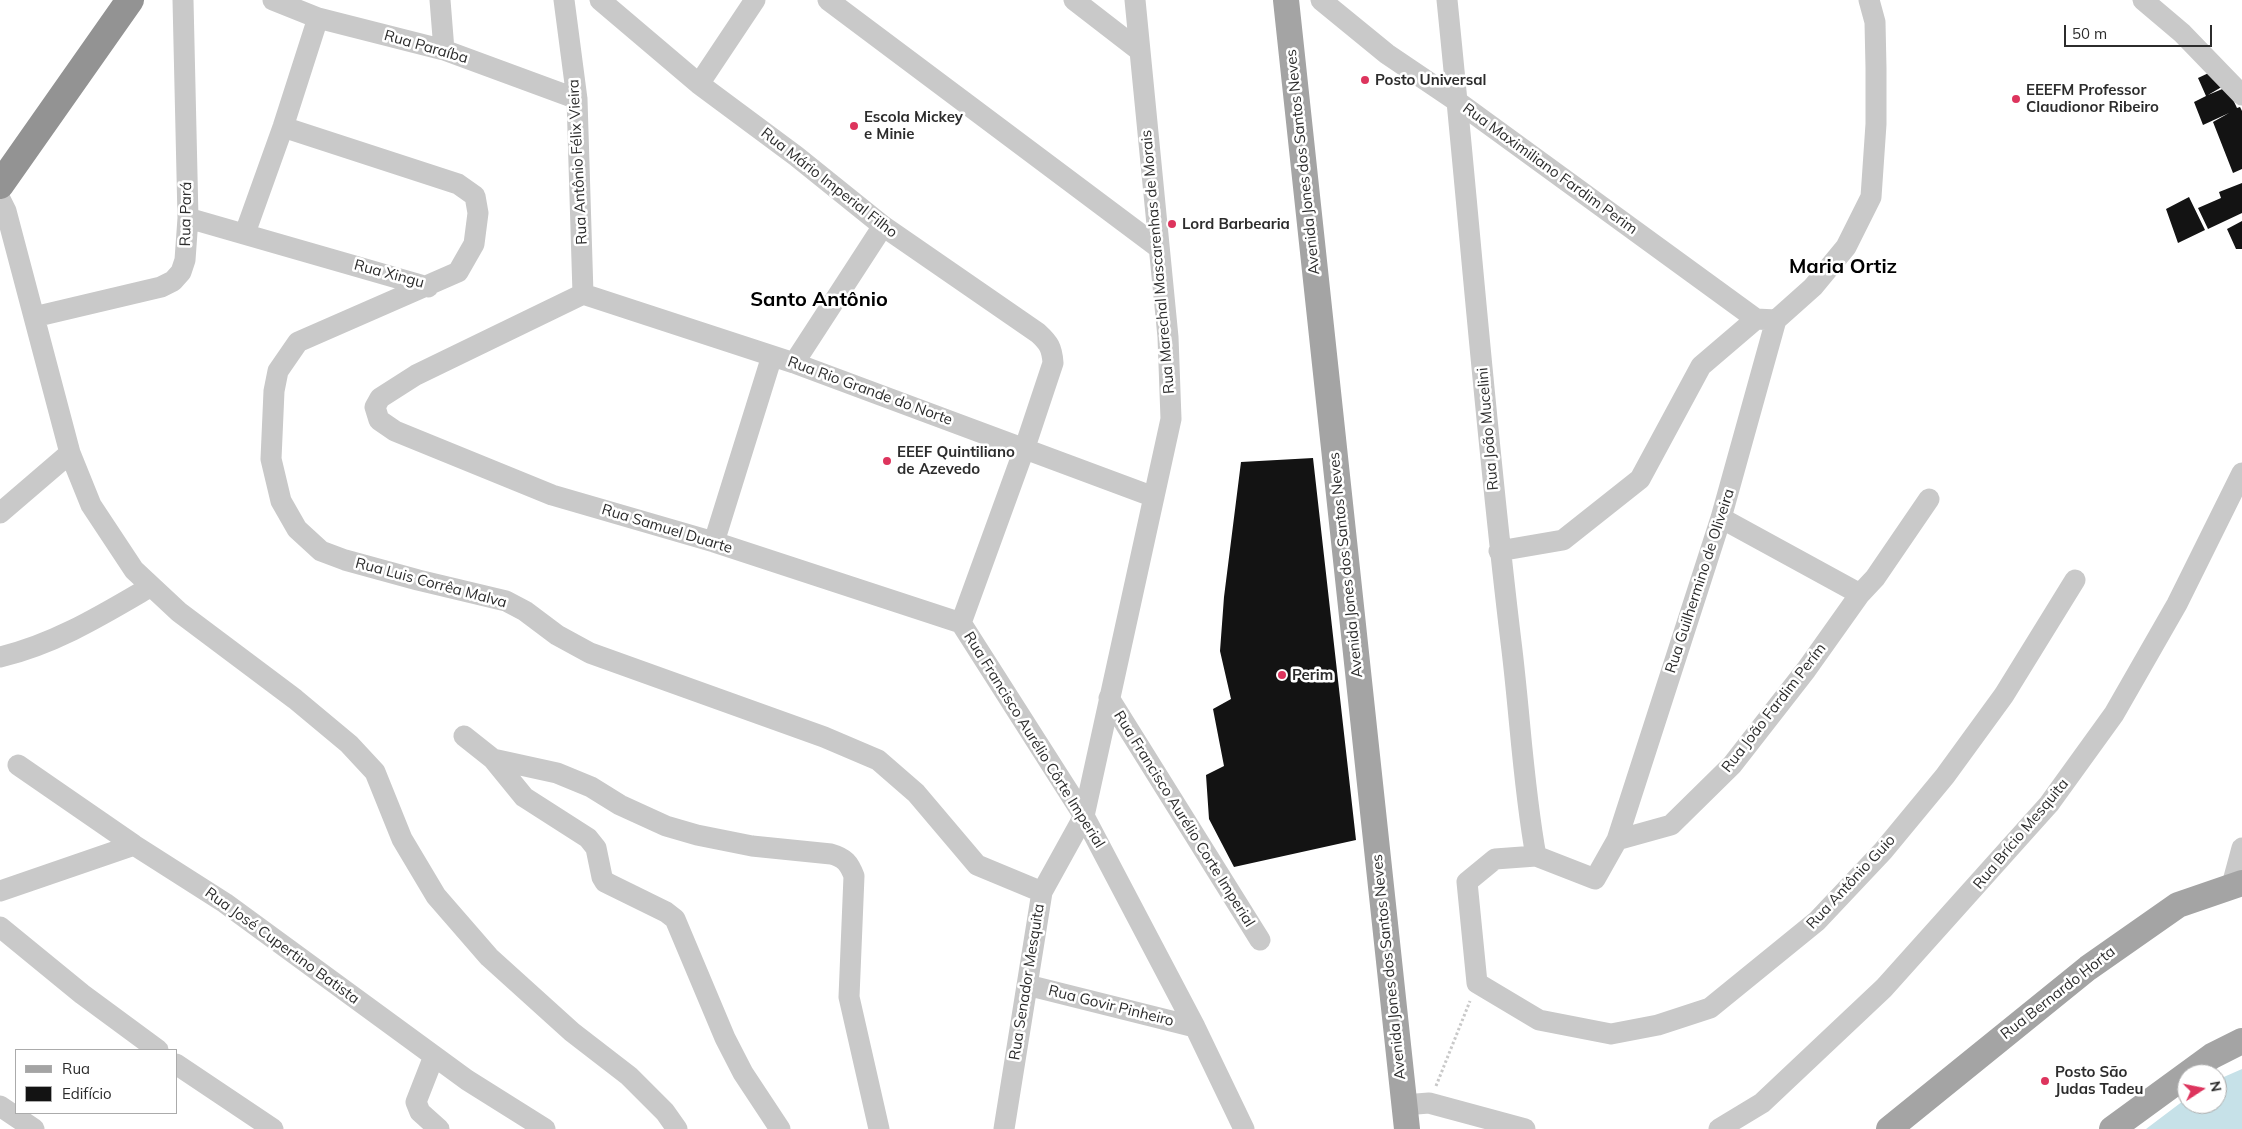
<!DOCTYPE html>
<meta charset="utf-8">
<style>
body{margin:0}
#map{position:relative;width:2242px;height:1129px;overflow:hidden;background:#fff;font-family:Mulish,sans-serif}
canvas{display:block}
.legend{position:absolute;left:15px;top:1049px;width:162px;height:65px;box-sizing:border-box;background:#fff;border:1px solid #ababab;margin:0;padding:6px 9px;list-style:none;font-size:15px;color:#2c2c2c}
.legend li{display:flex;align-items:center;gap:10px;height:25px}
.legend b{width:25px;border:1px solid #ababab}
.north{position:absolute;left:2177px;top:1064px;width:50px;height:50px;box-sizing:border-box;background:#fff;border:1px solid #ababab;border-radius:50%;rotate:79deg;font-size:14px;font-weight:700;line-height:20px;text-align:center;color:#2c2c2c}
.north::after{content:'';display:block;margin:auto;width:18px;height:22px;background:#dd345d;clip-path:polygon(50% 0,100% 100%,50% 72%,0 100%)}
.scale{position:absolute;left:2064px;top:25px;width:148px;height:22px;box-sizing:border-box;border:2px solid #2c2c2c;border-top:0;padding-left:6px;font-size:15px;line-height:18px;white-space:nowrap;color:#2c2c2c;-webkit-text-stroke:4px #fff;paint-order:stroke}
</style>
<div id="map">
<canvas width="2242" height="1129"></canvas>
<ul class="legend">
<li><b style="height:6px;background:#a4a4a4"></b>Rua</li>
<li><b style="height:14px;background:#131313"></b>Edifício</li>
</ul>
<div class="north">N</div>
<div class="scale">50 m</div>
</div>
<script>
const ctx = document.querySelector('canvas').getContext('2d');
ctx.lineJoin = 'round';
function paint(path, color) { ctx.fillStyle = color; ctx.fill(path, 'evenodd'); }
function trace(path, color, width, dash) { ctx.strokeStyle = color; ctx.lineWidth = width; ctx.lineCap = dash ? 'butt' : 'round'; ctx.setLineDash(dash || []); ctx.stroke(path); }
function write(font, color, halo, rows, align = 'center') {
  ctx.font = font + ' Mulish,sans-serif'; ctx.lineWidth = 5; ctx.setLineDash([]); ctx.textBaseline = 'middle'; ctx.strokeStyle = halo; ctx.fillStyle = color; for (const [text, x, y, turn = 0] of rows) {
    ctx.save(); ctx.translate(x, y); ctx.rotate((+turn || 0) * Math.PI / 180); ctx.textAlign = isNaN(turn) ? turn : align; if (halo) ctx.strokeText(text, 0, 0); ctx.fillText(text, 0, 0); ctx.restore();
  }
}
const water = new Path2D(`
 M2242,1069V1129H2146L2187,1098V1104H2217V1080Z`);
const building = new Path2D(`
 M2215,70L2225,85L2208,95L2227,87L2237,108L2240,107L2242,111V169L2233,173L2213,122L2229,113L2203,125L2194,102L2206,96L2198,78Z
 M2242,183V213L2208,229L2198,208L2221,198L2219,192Z
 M2189,197L2205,230L2178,243L2166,209Z
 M2242,221V249H2236L2227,229Z
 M1313,458L1356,840L1234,867L1209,819L1206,775L1224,766L1213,709L1231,699L1220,651L1224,597L1241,462Z`);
const path = new Path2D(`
 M1436,1086L1470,1001`);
const minor = new Path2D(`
 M273,0L318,18L444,50L577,99
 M440,0L444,50
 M564,0L577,99L583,294
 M600,0L699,84L796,156L883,226L1038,333C1049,343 1052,348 1053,363L1025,447L961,623
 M828,0L1159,248
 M1074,0L1140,51
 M1321,0L1387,54L1458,102L1756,319
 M1447,0C1469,214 1485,428 1511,642C1520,713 1523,786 1536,856
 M2143,0L2182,33L2242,95
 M699,84L755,0
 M283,127L458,184L475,196L478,213L474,244L458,272L298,342L278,371L274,391L271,459L281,501L297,529L321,551L345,560L418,580L506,601L525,611L557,635L590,653L824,737L878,760L916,793L977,865L1042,892
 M0,199L6,211L70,453L91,505L134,570L179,612L295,699L349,744L375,772L402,839L436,896L489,957L572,1032L629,1076L665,1112L677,1129
 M188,218L428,287
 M245,233L283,127L318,18
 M583,294L416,375L380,398L375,407L379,420L395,431L552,495L714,542L961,623
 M583,294L794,363L1154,497
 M34,317L161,287L173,281L181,272L185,260L188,218L183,0
 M794,363L883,226
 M1929,499L1875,578L1860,594L1806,670L1732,765L1671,825L1617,840L1595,879L1536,856L1495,859L1467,882L1477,983L1539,1020L1611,1034L1658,1025L1710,1008L1817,921L1883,851L1945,776L2004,695L2075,580
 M0,513L70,453
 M1721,518L1860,594
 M714,542L772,356
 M1499,551L1563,540L1640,479L1701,366L1756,319L1776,320L1813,287L1846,247L1871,197L1876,124V68L1875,22L1869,0
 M961,623L1084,816L1195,1027L1244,1129
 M0,657C55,644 102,615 150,587
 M1109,698L1260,940
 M464,736L493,759L524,797L588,838L596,848L602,877L605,882L666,912L675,919L725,1038L743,1073L780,1129
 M493,759L557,773L591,787L620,805L666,826L697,835L752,846L831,854C845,858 849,863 854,876L849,997L879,1129
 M18,765L134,845L225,903L467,1080L545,1129
 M1617,840L1721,518L1776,320
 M2232,885L2242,848
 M0,891L134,845
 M0,927L82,994L158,1050
 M1027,985L1195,1027
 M434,1056L416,1102L420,1112L439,1129
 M176,1064L273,1129
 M1404,1105L1429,1103L1525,1129
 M0,1106L34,1129
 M1004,1129L1042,892L1084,816L1171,419L1168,337L1135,0
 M1719,1129L1762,1103L1884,988L2049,804L2114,714L2177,604L2242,473`);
const major = new Path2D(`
 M1286,0L1407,1129
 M1889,1129L2088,968L2178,905L2242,883
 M2112,1129L2212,1056L2242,1041`);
const highway = new Path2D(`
 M0,185L130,0`);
const markers = [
 [1365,80,5,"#dd345d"],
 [2016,99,5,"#dd345d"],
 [854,126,5,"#dd345d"],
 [1172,224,5,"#dd345d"],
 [887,461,5,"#dd345d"],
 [1282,675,5,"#dd345d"],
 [2045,1081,5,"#dd345d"]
];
const streetNames = [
 ["Rua Paraíba",426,47,16],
 ["Rua Antônio Félix Vieira",578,162,-93],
 ["Avenida Jones dos Santos Neves",1303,162,-96],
 ["Rua Maximiliano Fardim Perim",1550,169,36],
 ["Rua Mário Imperial Filho",829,183,38],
 ["Rua Pará",186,214,-89],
 ["Rua Marechal Mascarenhas de Morais",1158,262,-95],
 ["Rua Xingu",389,274,15],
 ["Rua Rio Grande do Norte",870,391,20],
 ["Rua João Mucelini",1488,429,-95],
 ["Rua Samuel Duarte",667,529,17],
 ["Avenida Jones dos Santos Neves",1346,565,-96],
 ["Rua Guilhermino de Oliveira",1700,581,-72],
 ["Rua Luis Corrêa Malva",431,583,15],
 ["Rua João Fardim Perím",1774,708,-52],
 ["Rua Francisco Aurélio Côrte Imperial",1034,740,58],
 ["Rua Francisco Aurélio Corte Imperial",1184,819,58],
 ["Rua Brício Mesquita",2021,834,-50],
 ["Rua Antônio Guio",1851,882,-47],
 ["Rua José Cupertino Batista",282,946,36],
 ["Avenida Jones dos Santos Neves",1389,967,-96],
 ["Rua Senador Mesquita",1027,982,-81],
 ["Rua Bernardo Horta",2058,993,-38],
 ["Rua Govir Pinheiro",1111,1006,14]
];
const poiNames = [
 ["Posto Universal",1375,80],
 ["EEEFM Professor",2026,90],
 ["Claudionor Ribeiro",2026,107],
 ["Escola Mickey",864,117],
 ["e Minie",864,134],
 ["Lord Barbearia",1182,224],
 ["EEEF Quintiliano",897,452],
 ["de Azevedo",897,469],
 ["Perim",1292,675],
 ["Posto São",2055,1072],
 ["Judas Tadeu",2055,1089]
];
const districtNames = [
 ["Maria Ortiz",1843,267],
 ["Santo Antônio",819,300]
];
paint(water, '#c6e1e8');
paint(building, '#131313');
trace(path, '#c9c9c9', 3, [2.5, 2.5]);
trace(minor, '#c9c9c9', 21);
trace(major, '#a4a4a4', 26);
trace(highway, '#939393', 28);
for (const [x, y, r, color] of markers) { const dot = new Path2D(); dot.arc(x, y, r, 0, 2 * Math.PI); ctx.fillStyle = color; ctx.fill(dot); trace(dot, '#fff', 2); }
write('15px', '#2c2c2c', '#fff', streetNames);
write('bold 15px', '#2c2c2c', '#fff', poiNames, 'left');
write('bold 20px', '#000', '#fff', districtNames);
</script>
